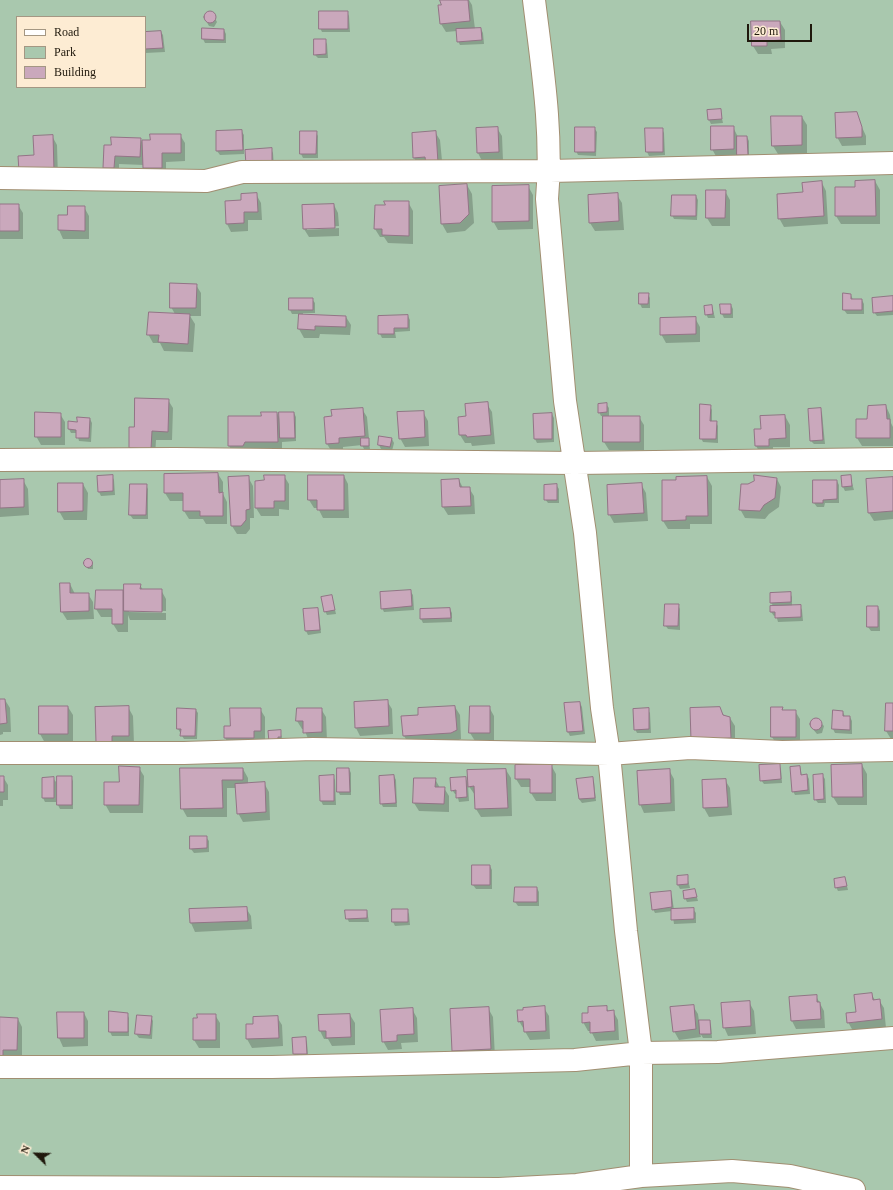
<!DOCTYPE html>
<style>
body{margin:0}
#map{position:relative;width:893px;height:1190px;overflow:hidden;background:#fdecd3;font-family:"Times New Roman",serif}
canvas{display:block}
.legend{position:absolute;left:16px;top:16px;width:130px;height:72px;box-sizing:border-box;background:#fdecd3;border:1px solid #a49783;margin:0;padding:5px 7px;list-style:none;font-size:12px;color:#1f180c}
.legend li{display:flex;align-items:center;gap:8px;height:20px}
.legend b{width:20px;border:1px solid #a49783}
.north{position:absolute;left:16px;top:1134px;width:40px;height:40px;-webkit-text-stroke:3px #fdecd3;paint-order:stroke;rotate:293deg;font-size:11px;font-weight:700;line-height:16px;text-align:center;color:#1f180c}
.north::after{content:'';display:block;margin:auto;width:14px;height:18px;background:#1f180c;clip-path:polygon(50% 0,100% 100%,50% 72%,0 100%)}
.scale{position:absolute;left:747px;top:24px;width:65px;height:18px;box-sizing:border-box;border:2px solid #1f180c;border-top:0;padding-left:5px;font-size:12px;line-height:14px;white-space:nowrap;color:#1f180c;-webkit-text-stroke:3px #fdecd3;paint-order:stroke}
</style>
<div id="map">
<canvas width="893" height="1190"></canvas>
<ul class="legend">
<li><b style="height:5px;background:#fff"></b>Road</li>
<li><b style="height:11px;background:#a9c8ae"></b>Park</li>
<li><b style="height:11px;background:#caa8bc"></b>Building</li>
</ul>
<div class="north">N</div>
<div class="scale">20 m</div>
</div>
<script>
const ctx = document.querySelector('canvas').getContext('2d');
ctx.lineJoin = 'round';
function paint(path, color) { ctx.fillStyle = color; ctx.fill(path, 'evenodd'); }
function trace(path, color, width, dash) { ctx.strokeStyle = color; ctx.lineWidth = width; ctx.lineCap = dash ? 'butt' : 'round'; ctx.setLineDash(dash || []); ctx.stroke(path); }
const green = new Path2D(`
 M0,0H893V1190H0ZM17,17H145V87H17Z`);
const shadow = new Path2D(`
 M441,0H469L472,5L475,29H481L483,33L484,44L460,45L458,41L457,31L446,32L441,24Z
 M209,12L212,13L217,22L214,27L209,26L205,19Z
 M347,12L349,16L350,32H322L320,28Z
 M780,22L785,30V48L771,49L772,54H758L753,46Z
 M203,29L224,30L226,34V43H205L203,39Z
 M161,32L163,35L165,52L145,53V33Z
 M325,40L327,44L328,58H318L315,55Z
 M720,110L723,123L711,124L709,120Z
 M856,114L866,136V145L842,146L837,137Z
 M802,117L807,125V154H778L773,146Z
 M733,127L738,137H747L749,141V158H717L712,149Z
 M497,128L502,136L503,161H482L478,153Z
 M594,128L597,132L596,156L578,155L576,151Z
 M662,129L664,133L665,155L649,156L647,152Z
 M242,132L244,135V154L220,155L217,151Z
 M316,132L318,136V158H303L301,154Z
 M435,132L440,140L443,171L419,166L414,158Z
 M180,135L185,143V161L166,162V176H149L144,165L119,164V176H109L104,168L112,146L140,139L144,145L151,141Z
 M52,136L57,145L58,179L35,156Z
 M271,149L273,153L274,167L250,168Z
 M875,181L880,190V224H841L836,216L856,188Z
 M822,183L826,191L828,224L784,227L779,218L804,193Z
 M467,185L472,194L474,223L465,231L447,233L442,224L440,187Z
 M528,186L533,195V229L498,230L493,221Z
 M725,191L730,200V226H712L707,218Z
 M256,194L261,203L262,220H248V231L231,232L227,224L242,201Z
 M617,195L622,203L624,230L595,231L590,223L589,196Z
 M696,196L698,200L697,220L674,219L672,215Z
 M408,202L413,211V244L388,243L384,237H380L375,229L386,206Z
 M0,205H18L23,213V239H0Z
 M334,205L338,213L339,226L307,228V230L339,228V236L309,237L304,229Z
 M84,207L89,216V239H63L59,230V216H68Z
 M196,285L201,293V316H190L195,324L193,352L164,351L160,343H153L148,334L175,314L171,307Z
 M648,294L650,298V308H642L640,304Z
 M851,295L853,300H862L864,304V314H847L844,310Z
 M893,297V315L877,316L874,312Z
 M312,299L315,303V313H303V315L346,317L351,325L350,335L320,334L319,338H304L299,329L300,314H292L290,310Z
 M721,305H731L733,309V318H724L722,314Z
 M712,306L715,318H708L706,314Z
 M408,316L410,320V331L395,332L396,338H382L380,334Z
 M695,318L700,327V342L666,343L661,334Z
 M168,400L173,408L172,440H156L155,457L135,456L130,448L135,428Z
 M487,404L492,412L495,444L472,446L471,443H465L460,435L459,418L467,417Z
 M606,404L609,408V417H639L644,425V450H609L604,442V416H601L599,412Z
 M710,406L712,410V422H716L718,426V443L703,442L701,438Z
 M886,406L890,415L891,423L893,427V446H862L857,438V420H868Z
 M362,409L367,417L370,450L364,449L362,445L343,447V451L332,452L327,444Z
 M820,409L822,413L825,444H814L811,441Z
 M423,412L428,421L429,446L405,447L400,438Z
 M277,413L280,419L294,413L296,417V441L282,442V450L234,454L229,446L262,417Z
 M60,414L65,422V445H41L36,436Z
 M552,414L554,418V442L537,443L535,439Z
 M785,416L790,425V447H773V454H761L756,446L762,430Z
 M90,419L92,423L91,442L79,441L77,433H71L69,429V422L77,423Z
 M392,439L394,443L392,451L381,449L379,445Z
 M218,474L223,482V494L227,502V524H206L203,519H189L184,511V501H170L165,493V475Z
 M112,476L114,480L115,495L101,496L99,492Z
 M284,476L289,484V510L279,509V516H261L256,508Z
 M344,476L348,484L349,518H323L318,508H314L309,500Z
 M850,476L854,490L845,491L843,487Z
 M248,477L253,486L254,518H250V529L246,534H237L232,526L229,478Z
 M707,477L712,486V524H690V529H668L663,521L677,481Z
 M893,478V519L874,521L869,513Z
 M777,479L781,487L779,507L769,514L765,519L745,518L740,509L748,485Z
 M23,480L28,489L29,515L0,517V481Z
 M459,480L463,488H469L474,496L475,514L448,515L443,507Z
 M837,481L839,485V503H825L824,507H817L814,503Z
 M83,484L88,493L87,520H64L59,511Z
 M641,484L646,493L648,521L614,523L609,514Z
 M146,485L148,489V519H133L130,515Z
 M557,486L559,489V503H548L545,499Z
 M91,560L93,564V569H88L86,565V561Z
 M70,584L75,594H88L93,602L94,619L67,620L62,612Z
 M140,585L143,590H161L166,599V611L129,610V612L166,613V620H130L128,615V632H118L113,624V617H101L96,609L123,591L125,595Z
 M410,591L413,595L414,610L384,612L382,608Z
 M790,593L792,597V606H800L802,610L803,621L778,622L776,615L774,616L771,612L774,607L771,603Z
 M332,597L336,614L327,615L325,611Z
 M678,605L680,609V630L668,629L665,625Z
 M868,607H878L880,611V631H871L868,627Z
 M317,609L319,613L321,633L308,635L306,631Z
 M450,609L452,613V622L423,623L421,619V610Z
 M0,700H5L10,708L11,732H3V734L0,735Z
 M387,701L392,709L393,734L360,736L356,728Z
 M580,703L582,707L585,734L570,736L568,732L565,704Z
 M893,704V739H891L886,731Z
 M40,707H68L73,715V742L45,743L40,734Z
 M128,707L133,716L134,744L101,750Z
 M455,707L460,715L461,739L456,741L409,744L404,736L402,717L419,716Z
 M489,707L494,716V741H475L470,733Z
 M719,708L725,717L730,718L735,726V746L697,748Z
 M782,708L784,711H795L800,719V745H777L772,737Z
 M195,709L198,713L197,739H184L178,729Z
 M260,709L265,717V739H258V746H230L225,738Z
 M321,709L326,717L327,741H309L304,729H302L297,721Z
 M648,710L650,713L651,733H637L635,729Z
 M843,712L845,717H850L852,721V734L835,733L833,729Z
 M817,719L824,726L822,733L817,734L812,728L811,722Z
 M280,731L283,741L272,746Z
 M551,765L556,774V801H536L531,793V787H521L516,779Z
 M779,765L781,769L782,783L764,784L761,780Z
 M862,765L867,774V805H838L833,797Z
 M800,767L802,776L807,775L809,779L810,794L795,795L793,791Z
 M139,768L144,776L143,813H110L105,804L120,783Z
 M181,769H243L248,778V784L264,783L269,792L270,820L243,822L238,813L237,788H227V817H187L182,808Z
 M349,769L351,773V795H340L338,791Z
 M506,770L511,778L512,816L481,817L476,809L475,795L468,785L469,801L459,802L457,794H455L452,790L465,778L469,784Z
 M669,770L674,779L675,811L644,813L640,804Z
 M822,775L825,779L826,803H818L815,799Z
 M333,776L335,780L336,805H323L321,801Z
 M394,776L396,780L397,807H383L381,803Z
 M0,777H3L8,785V800H3V806H0Z
 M71,777L73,781V809H60L58,805Z
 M53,778L56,782V802H45L43,798Z
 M592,778L594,782L596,801L582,803L579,799Z
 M435,779L440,788H444L449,796V812L419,811L414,803Z
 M725,780L730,788L732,815L709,817L704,808L703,781Z
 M206,837L209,841V852L194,853L191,849Z
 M490,866L492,870V889H476L473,885Z
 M687,876L690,888L680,889L678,885Z
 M845,878L848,890L838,891L836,887Z
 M516,888H537L539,892V906H518L515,902Z
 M695,890L698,901L687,902L685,898Z
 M670,892L672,896L674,910L693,909L696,913V923L674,924L672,911L655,913L653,909Z
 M246,908L251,916L252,929L195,932L191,923L190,910Z
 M407,910L409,914L410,925L395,926L393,922Z
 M367,911L369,922H349L347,918Z
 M871,994L875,1000H879L884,1008L886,1028L853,1031L848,1022Z
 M816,996L824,1011L825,1028L796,1029L792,1021Z
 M749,1002L754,1011L756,1034L728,1036L724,1027Z
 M693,1006L698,1014L699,1021H709L711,1025L712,1038H703L700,1033L701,1037L679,1040L674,1031Z
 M606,1007L609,1012L613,1011L618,1020L619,1040L596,1041L591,1031H588L583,1022L589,1013Z
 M488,1008L493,1017L495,1058L458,1060L453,1051L451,1010Z
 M544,1008L549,1016L550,1039L530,1040L519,1021Z
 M412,1009L417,1018L418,1042L401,1043L402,1049L388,1050L383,1041Z
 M58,1013H84L88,1021V1046L63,1047L59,1038Z
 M127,1014L129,1018V1036H112L110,1032Z
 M215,1015L220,1023V1048H199L194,1040Z
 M350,1015L355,1023V1045L332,1046L328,1039H324L320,1031L319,1016Z
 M151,1017L153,1021L152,1039L139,1038L136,1034Z
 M277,1017L282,1025L283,1046L252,1048L247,1039V1025H255Z
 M0,1018L18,1019L22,1027V1058L0,1065Z
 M305,1038L307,1042L308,1058H296L294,1054L293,1039Z`);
const building = new Path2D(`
 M440,0H468L470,21L440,24L438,5H441Z
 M319,11H348V29H319Z
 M204 17a6 6 0 1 1 12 0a6 6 0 1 1-12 0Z
 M751,21H780L781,40L767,41V46H752Z
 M202,28L224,29V40L202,39Z
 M481,28L482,40L457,42L456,29Z
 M161,31L163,48L145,49V32Z
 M314,39H326V54L314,55Z
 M721,109L722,119L708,120L707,110Z
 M857,112L862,127V137L836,138L835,113Z
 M771,116H802V145L772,146Z
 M711,126H734V149L711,150Z
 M498,127L499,152L477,153L476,128Z
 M575,127H595V152H575Z
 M645,128H663V152H646Z
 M242,130L243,150L216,151V131Z
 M300,131H317L316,154H300Z
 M436,131L438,163L426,164L425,157L413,158L412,133Z
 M150,134H181V153H162V168H143L142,140H150Z
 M53,135L54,171L19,172L18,156L34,155L33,136Z
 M737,136H747L748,155H737Z
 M111,137L141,138L140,157L115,156L114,168H103L104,145H111Z
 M272,148V163L246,165L245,150Z
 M875,180L876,216H835V187H855V181Z
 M822,181L824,216L778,219L777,194L803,192L802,183Z
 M467,184L469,214L460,223L441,224L439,186Z
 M529,185V221L492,222V186Z
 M706,190H726L725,218H706Z
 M257,193L258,212H244V223L226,224L225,201L241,200V194Z
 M618,193L619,221L589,223L588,195Z
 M672,195H696V216H671Z
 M384,201H409V236L382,235V229H374L375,205H385Z
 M0,204H19V231H0Z
 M334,204L335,228L303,229L302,205Z
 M68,206H85V231L58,230V215H67Z
 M170,283L197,284L196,308H170Z
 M639,293H649L648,304H639Z
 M843,293L851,294V299H862V310H843Z
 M893,296V311L873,313L872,298Z
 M289,298H313V310H289Z
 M720,304H731V314H721Z
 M712,305L713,314L705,315L704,306Z
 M149,312L190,314L188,344L158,342L159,335H147Z
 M299,314L346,316V327L315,326V330L298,329Z
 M408,315V328H394V334H378V316Z
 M696,317V334L660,335V318Z
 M135,398L169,399L168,432L152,431L151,449L129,448V427H134Z
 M488,402L491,435L467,437L466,435H459L458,417L466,416L465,404Z
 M607,403V412L598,413V404Z
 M700,404L711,405L710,421H717L716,439H700Z
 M886,405L887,419H890V438H856V419H867L868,406Z
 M363,408L365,436L339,438V443L326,444L324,417L332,416L331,410Z
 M821,408L823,440L810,441L808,409Z
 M424,411L425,437L399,439L397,412Z
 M35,412L61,413V437H35Z
 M261,412H277L278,442H245L243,446H228V416H261Z
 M279,412H294L295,438H280Z
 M552,413V439H534L533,414Z
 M785,415L786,438L769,439V446H755L754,429H761L760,416Z
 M603,416H640V442H603Z
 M77,417L90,418L89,438H76V430L68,429V421L77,422Z
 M379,436L392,438L390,447L378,445Z
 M361,438H369V446H361Z
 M218,473L219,493L223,492V516H200V511H183V493H164V474Z
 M113,475V491L98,492L97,476Z
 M264,475H285V501H274V508H255V481L264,480Z
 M308,475H344V510H317V500H308Z
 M754,475L777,478L775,498L764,505L760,511L739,510L741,484H748L754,481Z
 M851,475L852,486L842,487L841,476Z
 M249,476L250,509L246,510V520L241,526H231L228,477Z
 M707,476L708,516H686V520L662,521V480H676V477Z
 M893,477V511L868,513L866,479Z
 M24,479V507L0,508V480Z
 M459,479L460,487H470L471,506L442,507L441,480Z
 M813,480H837V499L823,500V503H813Z
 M58,483H83V511L58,512Z
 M642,483L644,513L608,515L607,485Z
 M130,484H147L146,515H129Z
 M557,484V500H544V485Z
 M83.5 563a4.5 4.5 0 1 1 9 0a4.5 4.5 0 1 1-9 0Z
 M60,583H70V593H89V611L61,612Z
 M124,584H141L140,589H162V612L124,611Z
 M96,590H123V624H112V609H95Z
 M411,590L412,606L381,609L380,592Z
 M791,592V602L770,603V593Z
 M332,595L335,610L324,612L321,597Z
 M665,604H679L678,626H664Z
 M801,605V617L775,618V612H770V606Z
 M867,606H878V627H867Z
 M318,608L320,630L305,631L303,609Z
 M450,608L451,618L420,619V609Z
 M0,699H5L7,723L0,724Z
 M388,700L389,726L355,728L354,702Z
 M580,702L583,731L567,732L564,703Z
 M886,703H893V731H885Z
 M39,706H68V734H39Z
 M129,706V736H112V742H96L95,707Z
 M455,706L457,730L451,733L403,736L401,716L418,715V708Z
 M470,706H490V733H469Z
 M720,707L723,715L730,717L731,738L691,740L690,708Z
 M771,707H783L782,710H796V737H771Z
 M177,708L196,709L195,736H180L181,729H177Z
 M230,708H261V731H254V738H224V726H230Z
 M297,708H322V732L303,733V721H296Z
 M649,708V729L634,730L633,709Z
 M833,710L843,711V716H850V730L832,729Z
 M810 724a6 6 0 1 1 12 0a6 6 0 1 1-12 0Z
 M281,730V737H278V742H269L268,731Z
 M552,764V793H530V779H515V765Z
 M780,764L781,779L760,781L759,765Z
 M862,764L863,797H832L831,765Z
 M119,766L140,767L139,805H104V782H119Z
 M800,766L801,775L807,774L808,790L792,792L790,767Z
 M180,768H243V780H222L223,808L181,809Z
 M337,768H349L350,792H337Z
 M506,769L508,808L475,809L474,786L468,787L467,770Z
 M670,769L671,803L639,805L637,771Z
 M823,774L824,799L814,800L813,775Z
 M334,775V801H320L319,776Z
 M394,775L396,803L380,804L379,776Z
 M0,776H4V792H0Z
 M57,776H72V805H57Z
 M54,777V798H42V778Z
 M466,777L467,797L456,798V790L451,791L450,778Z
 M593,777L595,798L579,799L576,779Z
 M414,778H436L435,787H445L444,804L413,803Z
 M726,779L728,807L703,808L702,780Z
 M265,782L266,812L237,814L235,784Z
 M190,836H207V848L190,849Z
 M472,865H490V885H472Z
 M688,875V884L677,885V876Z
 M845,877L847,886L835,888L834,879Z
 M515,887H537V902H514Z
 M695,889L697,897L684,899L683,891Z
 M671,891L672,907L652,910L650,893Z
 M247,907L248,921L190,923L189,909Z
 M694,908V919L671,920V909Z
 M392,909H408V922H392Z
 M345,910H367V918L346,919Z
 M872,993L873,1000L880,999L882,1019L847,1023L846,1013L856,1012L854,995Z
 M817,995V1002H820L821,1019L791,1021L789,997Z
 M750,1001L751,1026L723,1028L721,1003Z
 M694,1005L696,1029L673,1032L670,1007Z
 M545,1006L546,1031L524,1032L523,1021L518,1022L517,1010H523V1008Z
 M607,1006V1011L614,1010L615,1031L590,1033V1022L582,1023V1013H588V1007Z
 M489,1007L491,1049L452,1051L450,1009Z
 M413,1008L414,1034L397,1035V1041L382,1042L380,1010Z
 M109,1011L128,1013V1032H109Z
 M57,1012H84V1038H58Z
 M197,1014H216V1040H193V1018H197Z
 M350,1014L351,1037L326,1038V1031H319L318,1015Z
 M137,1015L152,1016L150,1035L135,1034Z
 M278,1016L279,1038L246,1039V1024H253V1017Z
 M0,1017L18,1018L17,1050H3V1057H0Z
 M699,1020H710L711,1034H700Z
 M306,1037L307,1054H293L292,1038Z`);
const street = new Path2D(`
 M534,0C542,66 553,132 547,199L565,401L585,533L602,708L609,754L626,931L641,1053V1176
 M0,178L206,181L242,172L550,171L893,163
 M0,460L175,459L575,463L893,459
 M0,753H184L313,749L609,754L690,748L782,752L893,750
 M0,1067H272L575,1060L641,1053L718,1052L893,1038
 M0,1187L499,1189L577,1185L641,1176L732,1171L790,1176L854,1190`);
paint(green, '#a9c8ae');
paint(shadow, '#0003');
paint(building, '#caa8bc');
trace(building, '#937486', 1);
trace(street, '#a18e71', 24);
trace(street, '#fff', 22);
</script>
